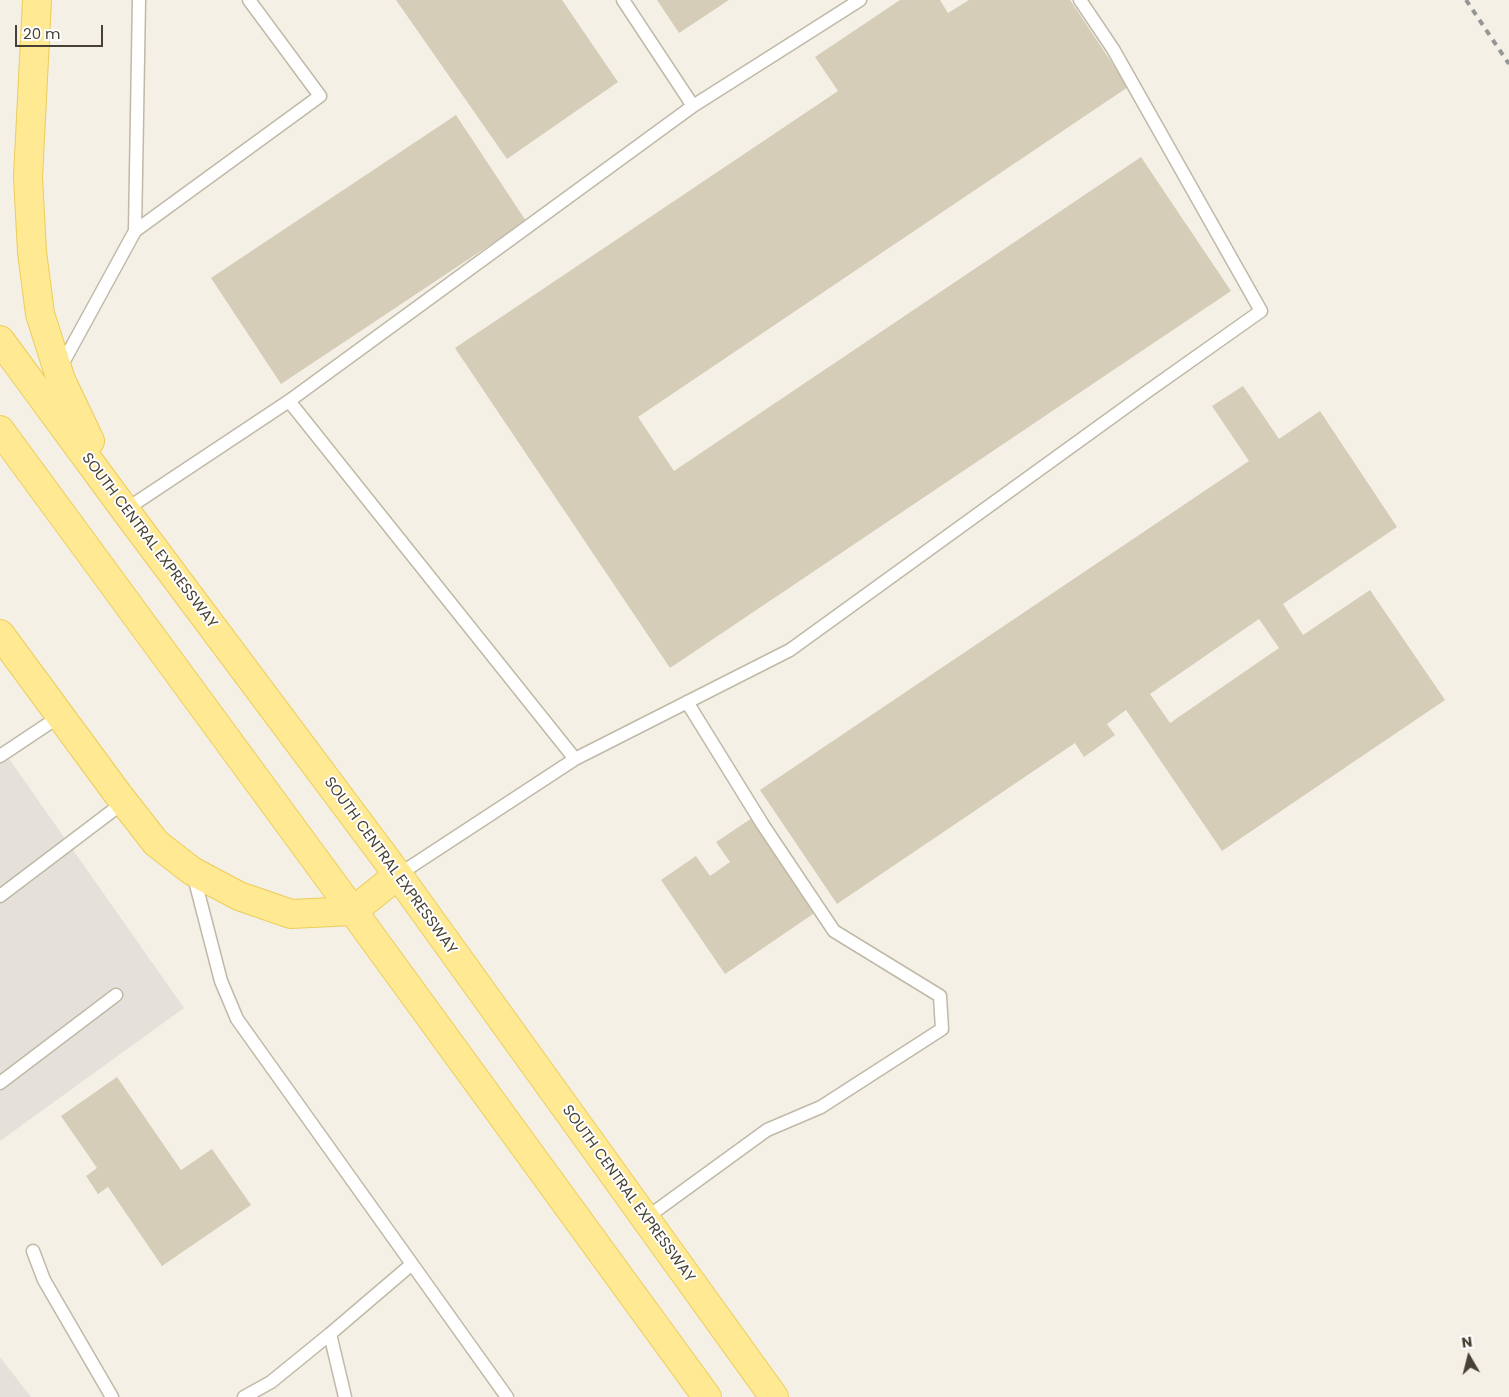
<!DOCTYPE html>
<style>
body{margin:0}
#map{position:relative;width:1509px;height:1397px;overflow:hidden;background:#f4f0e5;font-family:Poppins,sans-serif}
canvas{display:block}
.north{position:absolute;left:1444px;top:1332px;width:50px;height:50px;-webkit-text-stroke:4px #fff;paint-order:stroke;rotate:352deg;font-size:14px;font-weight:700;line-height:20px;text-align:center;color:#464134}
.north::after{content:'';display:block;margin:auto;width:18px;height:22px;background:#464134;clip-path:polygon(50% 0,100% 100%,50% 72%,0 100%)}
.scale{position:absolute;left:15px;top:25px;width:88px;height:22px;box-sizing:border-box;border:2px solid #464134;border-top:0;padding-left:6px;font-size:15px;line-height:18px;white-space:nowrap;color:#464134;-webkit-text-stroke:4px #fff;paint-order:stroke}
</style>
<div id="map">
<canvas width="1509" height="1397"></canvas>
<div class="north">N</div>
<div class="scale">20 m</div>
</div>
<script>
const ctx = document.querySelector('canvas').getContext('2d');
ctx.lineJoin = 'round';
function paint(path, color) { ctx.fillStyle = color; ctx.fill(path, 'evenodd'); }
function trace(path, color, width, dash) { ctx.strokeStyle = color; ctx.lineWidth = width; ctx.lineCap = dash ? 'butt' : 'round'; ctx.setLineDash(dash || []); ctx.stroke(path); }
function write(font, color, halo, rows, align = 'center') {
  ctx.font = font + ' Poppins,sans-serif'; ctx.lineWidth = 4; ctx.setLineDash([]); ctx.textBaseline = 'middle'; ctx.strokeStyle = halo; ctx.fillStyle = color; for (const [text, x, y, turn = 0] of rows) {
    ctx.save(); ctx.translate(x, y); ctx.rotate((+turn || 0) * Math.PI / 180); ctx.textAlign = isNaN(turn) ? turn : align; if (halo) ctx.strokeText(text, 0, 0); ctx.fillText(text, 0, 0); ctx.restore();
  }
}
const industrial = new Path2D(`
 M0,746L184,1008L0,1141Z
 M0,1357L31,1397H0Z`);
const building = new Path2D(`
 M396,0H562L618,82L507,159Z
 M657,0H729L679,33Z
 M900,0H940L948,13L969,0H1070L1128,87L638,417L674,471L1141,157L1231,291L670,668L455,348L838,91L815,57Z
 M456,115L526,221L281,384L211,278Z
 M1243,386L1279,439L1320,411L1397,527L1283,604L1303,635L1370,590L1445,700L1222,851L1126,710L1107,724L1115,735L1084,757L1075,743L837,904L760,790L1249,461L1212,406ZM1259,619L1279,648L1170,723L1150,694Z
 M752,818L816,912L725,974L661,880L696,856L710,876L730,862L716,842Z
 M117,1077L181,1170L212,1149L251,1205L162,1266L108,1187L98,1194L86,1176L97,1168L61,1116Z`);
const lane = new Path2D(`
 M623,0L693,106
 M135,231L139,0
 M59,370L135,231L320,96L249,0
 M289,401L575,759
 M125,510L289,401L693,106L860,0
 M0,756L60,716
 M193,873L221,981L237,1019L507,1397
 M398,875L575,759L790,650L1148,391L1261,311L1113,49L1080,0
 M0,896L124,802
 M0,1083L116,995
 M646,1218L767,1130L821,1107L942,1029L940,996L834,931L763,825L687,702
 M33,1251L44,1280L112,1397
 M244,1397L271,1382L330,1334
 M345,1397L330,1334L412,1264`);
const primary = new Path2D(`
 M37,0L28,177L32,252L40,314L61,380L90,441
 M0,340L125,510L398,875L774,1397
 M0,430L353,911L707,1397
 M0,634L117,793L156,843L192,871L239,896L291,914L353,911L398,875`);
const rail = new Path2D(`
 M1466,0L1509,64`);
const streetNames = [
 ["SOUTH CENTRAL EXPRESSWAY",149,541,53],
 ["SOUTH CENTRAL EXPRESSWAY",390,866,54],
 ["SOUTH CENTRAL EXPRESSWAY",628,1194,54]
];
paint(industrial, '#e5e1da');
paint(building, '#d6cdb9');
trace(lane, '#c0b9a7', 15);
trace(primary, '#eccd5a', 30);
trace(lane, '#fff', 12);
trace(primary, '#ffe992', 28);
trace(rail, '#959595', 4, [6, 6]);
write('15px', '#464134', '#fff', streetNames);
</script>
